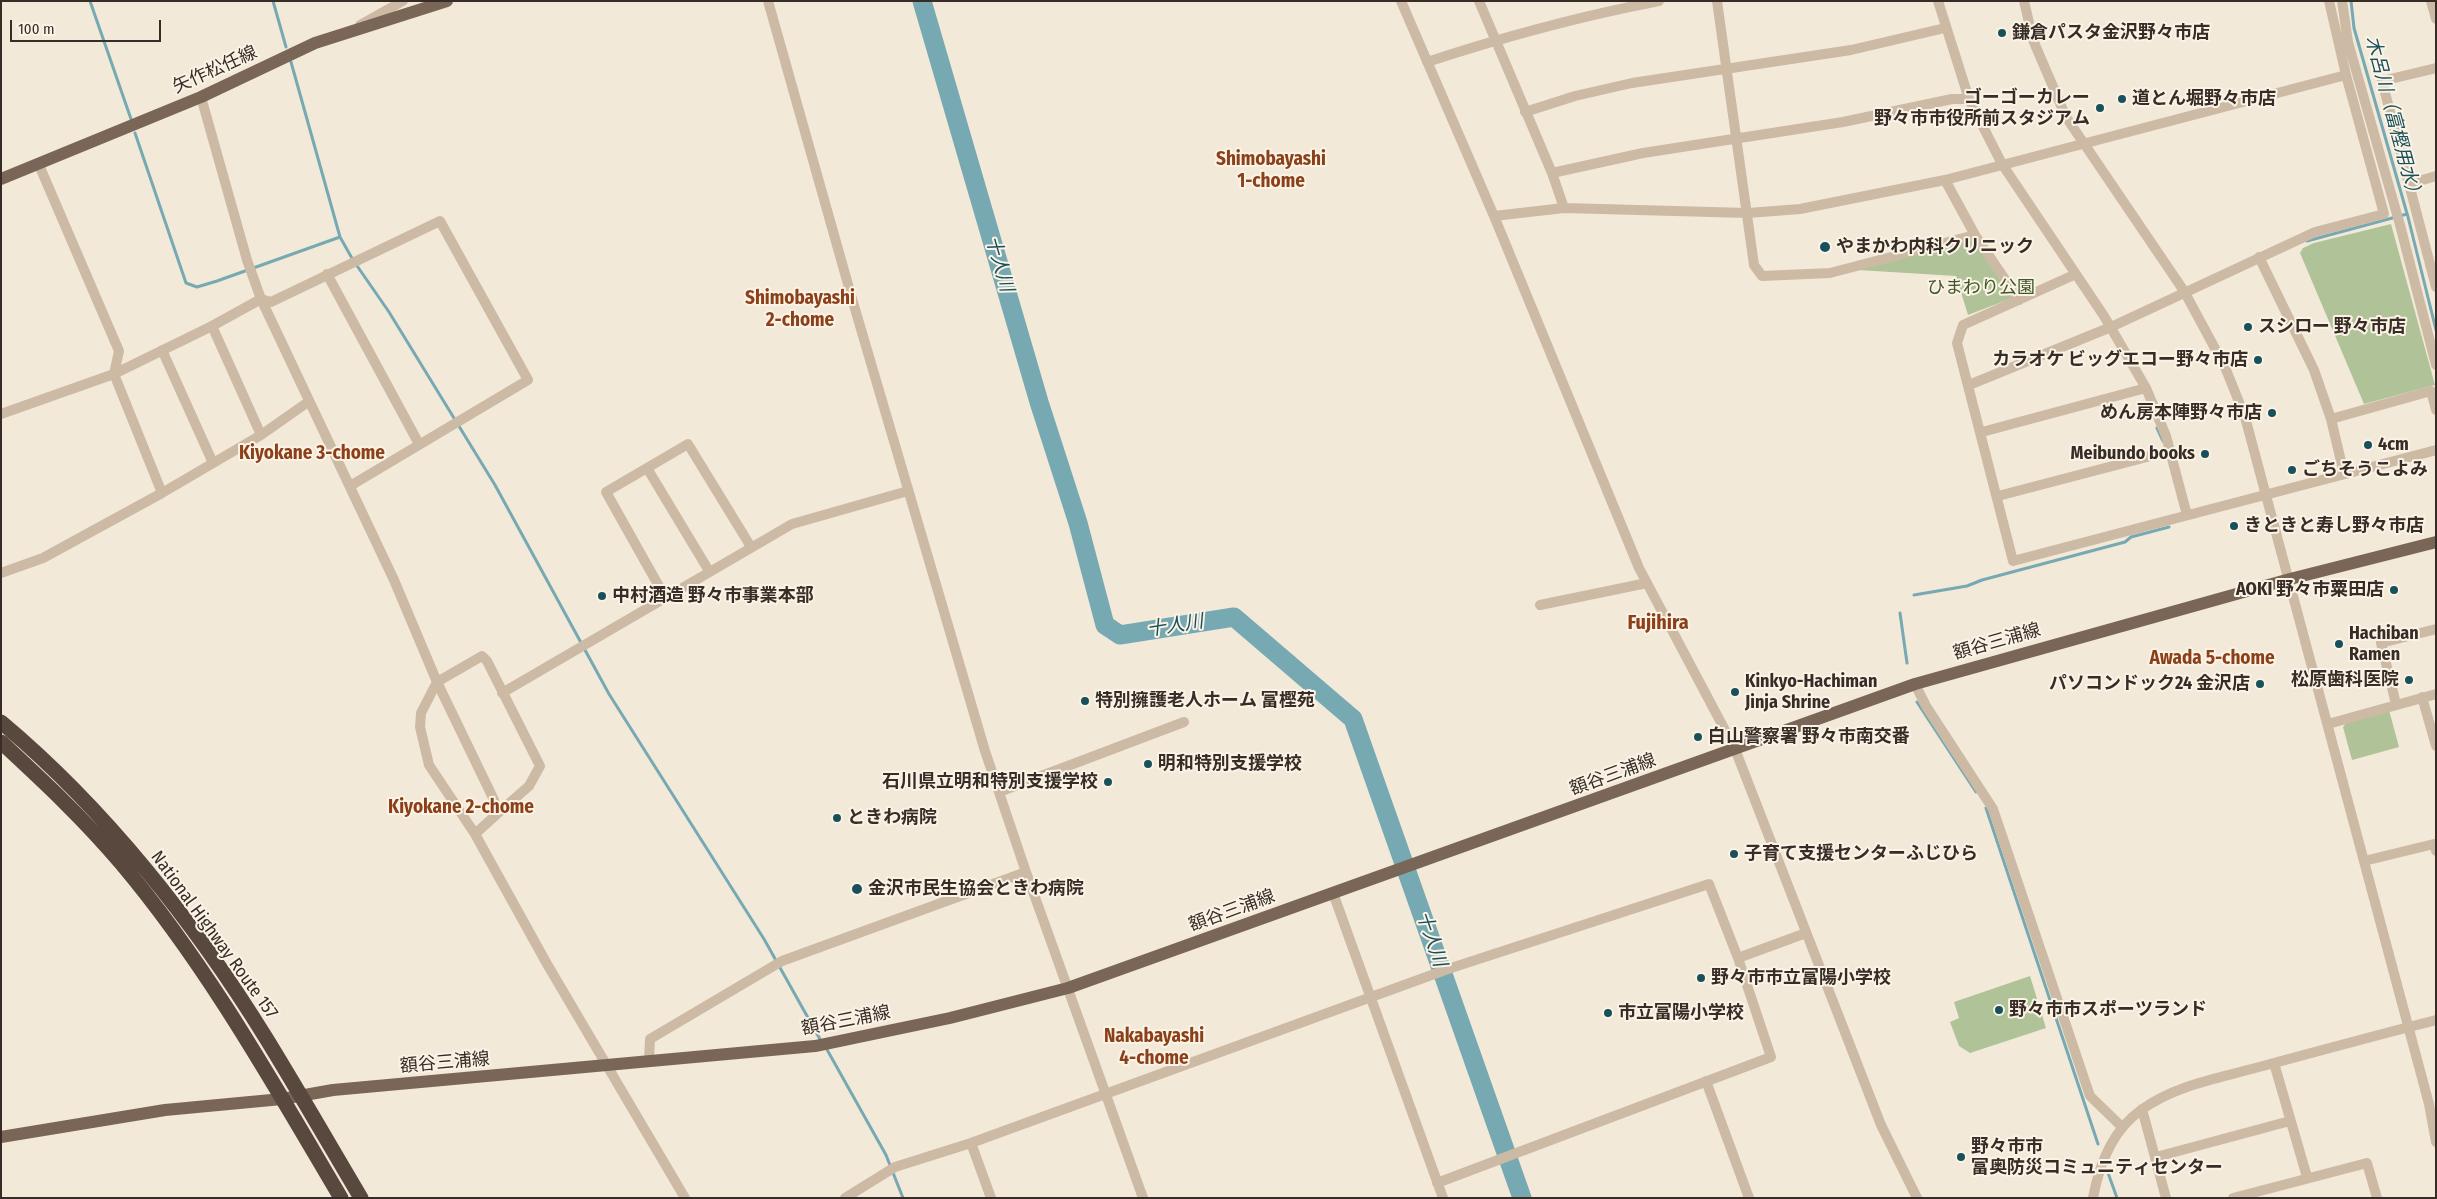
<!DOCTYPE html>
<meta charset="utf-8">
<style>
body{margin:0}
#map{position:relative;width:2437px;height:1199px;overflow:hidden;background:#f3e9d9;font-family:"Fira Sans Condensed",sans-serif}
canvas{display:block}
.frame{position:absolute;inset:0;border:2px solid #372d26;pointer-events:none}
.scale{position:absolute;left:10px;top:20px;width:151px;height:22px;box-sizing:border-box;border:2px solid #372d26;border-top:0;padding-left:6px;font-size:15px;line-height:18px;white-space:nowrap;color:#372d26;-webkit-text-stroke:4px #faf3e6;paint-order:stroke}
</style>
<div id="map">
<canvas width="2437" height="1199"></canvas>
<div class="frame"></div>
<div class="scale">100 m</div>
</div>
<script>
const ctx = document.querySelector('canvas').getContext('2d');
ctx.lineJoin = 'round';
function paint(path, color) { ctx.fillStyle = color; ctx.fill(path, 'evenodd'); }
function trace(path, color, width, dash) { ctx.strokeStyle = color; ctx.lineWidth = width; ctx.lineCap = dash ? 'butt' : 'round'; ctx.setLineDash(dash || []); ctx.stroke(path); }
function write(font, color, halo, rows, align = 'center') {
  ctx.font = font + ' "Fira Sans Condensed","Noto Sans JP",sans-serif'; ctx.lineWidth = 4; ctx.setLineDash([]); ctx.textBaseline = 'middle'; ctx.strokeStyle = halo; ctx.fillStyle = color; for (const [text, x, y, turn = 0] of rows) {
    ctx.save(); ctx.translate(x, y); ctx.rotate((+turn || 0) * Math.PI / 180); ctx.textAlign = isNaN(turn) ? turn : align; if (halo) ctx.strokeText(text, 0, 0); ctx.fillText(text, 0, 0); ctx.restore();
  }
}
const green = new Path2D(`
 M2391,224L2435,385L2364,404L2300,253L2303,248L2314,243Z
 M1973,239L2012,298L1968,315L1956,276L1858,270Z
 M2389,710L2399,747L2352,760L2343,727L2347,722Z
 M2030,976L2046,1028L1970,1053L1959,1046L1950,1022L1959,1018L1954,1002Z`);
const stream = new Path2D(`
 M90,1L131,119
 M273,1L286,47
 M2351,1L2354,28L2408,217L2436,330
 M291,62L340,237L353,260L389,312L495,485L609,694L764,939L821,1041
 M135,133L186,283L197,287L217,281L340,237
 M2307,241L2407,214
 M2157,428L2163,441
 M1914,595L1967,586L1982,580L2125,542L2131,537L2169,527
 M1900,613L1907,663
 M1917,702L1976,792
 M1986,808L2098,1144
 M825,1046L886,1155L903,1198
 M2107,1170L2117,1198`);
const river = new Path2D(`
 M922,1L1039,402L1078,523L1105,625L1120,635L1234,617L1353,719L1522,1198`);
const minor = new Path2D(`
 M768,1L853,302L985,751L1026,872L1143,1198
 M1401,1L1494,216L1639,568L1735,749L1881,1125L1917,1198
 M1479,1L1552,173L1564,208L1748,213L1800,209L1945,180L2346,75
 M1717,1L1754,265L1762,276L1830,273L1975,235
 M1938,1L1969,99L2002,164L2104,316L2146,388L2166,436L2187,515
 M2024,1L2033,40L2066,117L2184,291L2225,367L2245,417L2429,1104L2436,1142
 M2342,1L2348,42L2400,225L2436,365
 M2431,1L2436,19
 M360,25L403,1
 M1427,62C1503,37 1581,16 1659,1
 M2436,68L2382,81L2436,287
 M201,97L247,260L261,299L394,580L437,682L421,713L420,727L429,765L475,834L547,964L685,1198
 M1525,112L1575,96L1632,83L1851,50L1945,28
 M39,165L119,351L114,374L162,493L261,435L308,402
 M1552,173L1643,153L1843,122L1952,99H1969
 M1945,180L1975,235L2019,300
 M2408,184L2436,176
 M1494,216L1564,208
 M2259,257L2314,370L2331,419
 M327,274L419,444
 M2076,274L1963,325L1957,343L2013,561L2436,450
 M162,350L213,463
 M1969,385L2111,327L2315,232L2384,214L2346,75L2329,1
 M1,414L114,374L212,326
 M1982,432L2146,388
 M261,435L212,326L261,299L271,302L440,221L528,380L350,486
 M647,468L709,571
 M2344,474L2331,419L2431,391L2436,410
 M1998,496L2170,451
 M1,573L43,558L162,493
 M665,597L606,492L688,444L751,547
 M1540,605L1647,583
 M1915,684L1926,706L1993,809L2090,1096L2122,1127
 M502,693L792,524L908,491
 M2422,697L2436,746
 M2396,704L2381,643L2436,629
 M2328,724L2436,694
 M999,792L1184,722
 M475,834L497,814L494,800L437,682L482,656L487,661L540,766L529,786L497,814
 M2364,861L2434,844L2436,851
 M1333,893L1443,1198
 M1738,958L1806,933
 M649,1062L650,1039L782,961L1026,872
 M2274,1063L2307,1177
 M1706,1081L1749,1198
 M2142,1109L2166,1198
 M971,1143L991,1198
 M2156,1157L2290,1121
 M845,1198L895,1167L971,1143L1448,969L1709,884L1738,958L1771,1057L1437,1183
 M2093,1198C2099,1165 2113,1130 2141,1110C2175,1085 2220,1078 2259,1067C2318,1051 2377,1035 2436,1020
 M2233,1198L2367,1163L2377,1198`);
const major = new Path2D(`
 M1,179L201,97L315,43L447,1
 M1,1137L165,1110L282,1099L333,1090L815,1046L950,1018L1068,988L1915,684L2290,579L2436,542`);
const highway = new Path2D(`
 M1,722C105,809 195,923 266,1038C298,1090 329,1144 361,1198
 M1,742C43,781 84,819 121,863C207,965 273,1083 341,1198`);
const markers = [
 [2002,33,5,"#19505b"],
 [2122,99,5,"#19505b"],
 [2100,108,5,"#19505b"],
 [1825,247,6,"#19505b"],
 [2248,327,5,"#19505b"],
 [2258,360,5,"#19505b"],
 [2272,413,5,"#19505b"],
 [2368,445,5,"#19505b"],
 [2205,454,5,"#19505b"],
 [2292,470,5,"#19505b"],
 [2234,526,5,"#19505b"],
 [2394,590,5,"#19505b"],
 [602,596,5,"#19505b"],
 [2339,644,5,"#19505b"],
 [2409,680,5,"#19505b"],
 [2260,684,5,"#19505b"],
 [1735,692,5,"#19505b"],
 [1085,701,5,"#19505b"],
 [1698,737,5,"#19505b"],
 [1148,764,5,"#19505b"],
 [1108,782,5,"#19505b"],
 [837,818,5,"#19505b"],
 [1734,854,5,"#19505b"],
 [857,889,6,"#19505b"],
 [1701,978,5,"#19505b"],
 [1999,1010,5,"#19505b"],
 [1608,1013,5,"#19505b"],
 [1961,1157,5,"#19505b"]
];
const poiNames = [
 ["鎌倉パスタ金沢野々市店",2012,33],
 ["ゴーゴーカレー",2090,98,"right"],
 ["野々市市役所前スタジアム",2090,119,"right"],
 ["道とん堀野々市店",2132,99],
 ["やまかわ内科クリニック",1836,247],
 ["スシロー 野々市店",2258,327],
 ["カラオケ ビッグエコー野々市店",2248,360,"right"],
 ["めん房本陣野々市店",2262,413,"right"],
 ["4cm",2378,445],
 ["Meibundo books",2195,454,"right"],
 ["ごちそうこよみ",2302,470],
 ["きときと寿し野々市店",2244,526],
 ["AOKI 野々市粟田店",2384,590,"right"],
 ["中村酒造 野々市事業本部",612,596],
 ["Hachiban",2349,634],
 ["Ramen",2349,655],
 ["松原歯科医院",2399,680,"right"],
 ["Kinkyo-Hachiman",1745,682],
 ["Jinja Shrine",1745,703],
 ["パソコンドック24 金沢店",2250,684,"right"],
 ["特別擁護老人ホーム 富樫苑",1095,701],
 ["白山警察署 野々市南交番",1708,737],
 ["明和特別支援学校",1158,764],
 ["石川県立明和特別支援学校",1098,782,"right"],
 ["ときわ病院",847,818],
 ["子育て支援センターふじひら",1744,854],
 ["金沢市民生協会ときわ病院",868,889],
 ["野々市市立富陽小学校",1711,978],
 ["野々市市スポーツランド",2009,1010],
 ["市立富陽小学校",1618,1013],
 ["野々市市",1971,1147],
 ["富奥防災コミュニティセンター",1971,1168]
];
const streetNames = [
 ["矢作松任線",215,70,-24],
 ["額谷三浦線",1997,642,-16],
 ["額谷三浦線",1613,775,-20],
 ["額谷三浦線",1232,911,-20],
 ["National Highway Route 157",214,935,54],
 ["額谷三浦線",846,1021,-11],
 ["額谷三浦線",445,1063,-5]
];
const parkNames = [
 ["ひまわり公園",1981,288]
];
const waterNames = [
 ["木呂川（富樫用水）",2393,119,75],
 ["十人川",999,264,74],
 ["十人川",1175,626,-9],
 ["十人川",1431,939,71]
];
const neighbourhoodNames = [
 ["Shimobayashi",1271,160],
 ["1-chome",1271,182],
 ["Shimobayashi",800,299],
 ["2-chome",800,321],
 ["Kiyokane 3-chome",312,454],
 ["Awada 5-chome",2212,659],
 ["Kiyokane 2-chome",461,808],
 ["Nakabayashi",1154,1037],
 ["4-chome",1154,1059]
];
const quarterNames = [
 ["Fujihira",1658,623]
];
paint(green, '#b0c398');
trace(stream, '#76a9b2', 3);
trace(river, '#76a9b2', 19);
trace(minor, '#ccbaa4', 10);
trace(major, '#7a6656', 12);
trace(highway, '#58483d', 15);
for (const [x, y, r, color] of markers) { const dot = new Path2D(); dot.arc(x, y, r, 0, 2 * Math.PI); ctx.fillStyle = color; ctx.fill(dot); trace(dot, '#faf3e6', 2); }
write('bold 18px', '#372d26', '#faf3e6', poiNames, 'left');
write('18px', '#372d26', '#faf3e6', streetNames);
write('18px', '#415628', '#faf3e6', parkNames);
write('italic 19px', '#19505b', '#faf3e6', waterNames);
write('bold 19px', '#8b401a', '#faf3e6', neighbourhoodNames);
write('bold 20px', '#8b401a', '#faf3e6', quarterNames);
</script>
